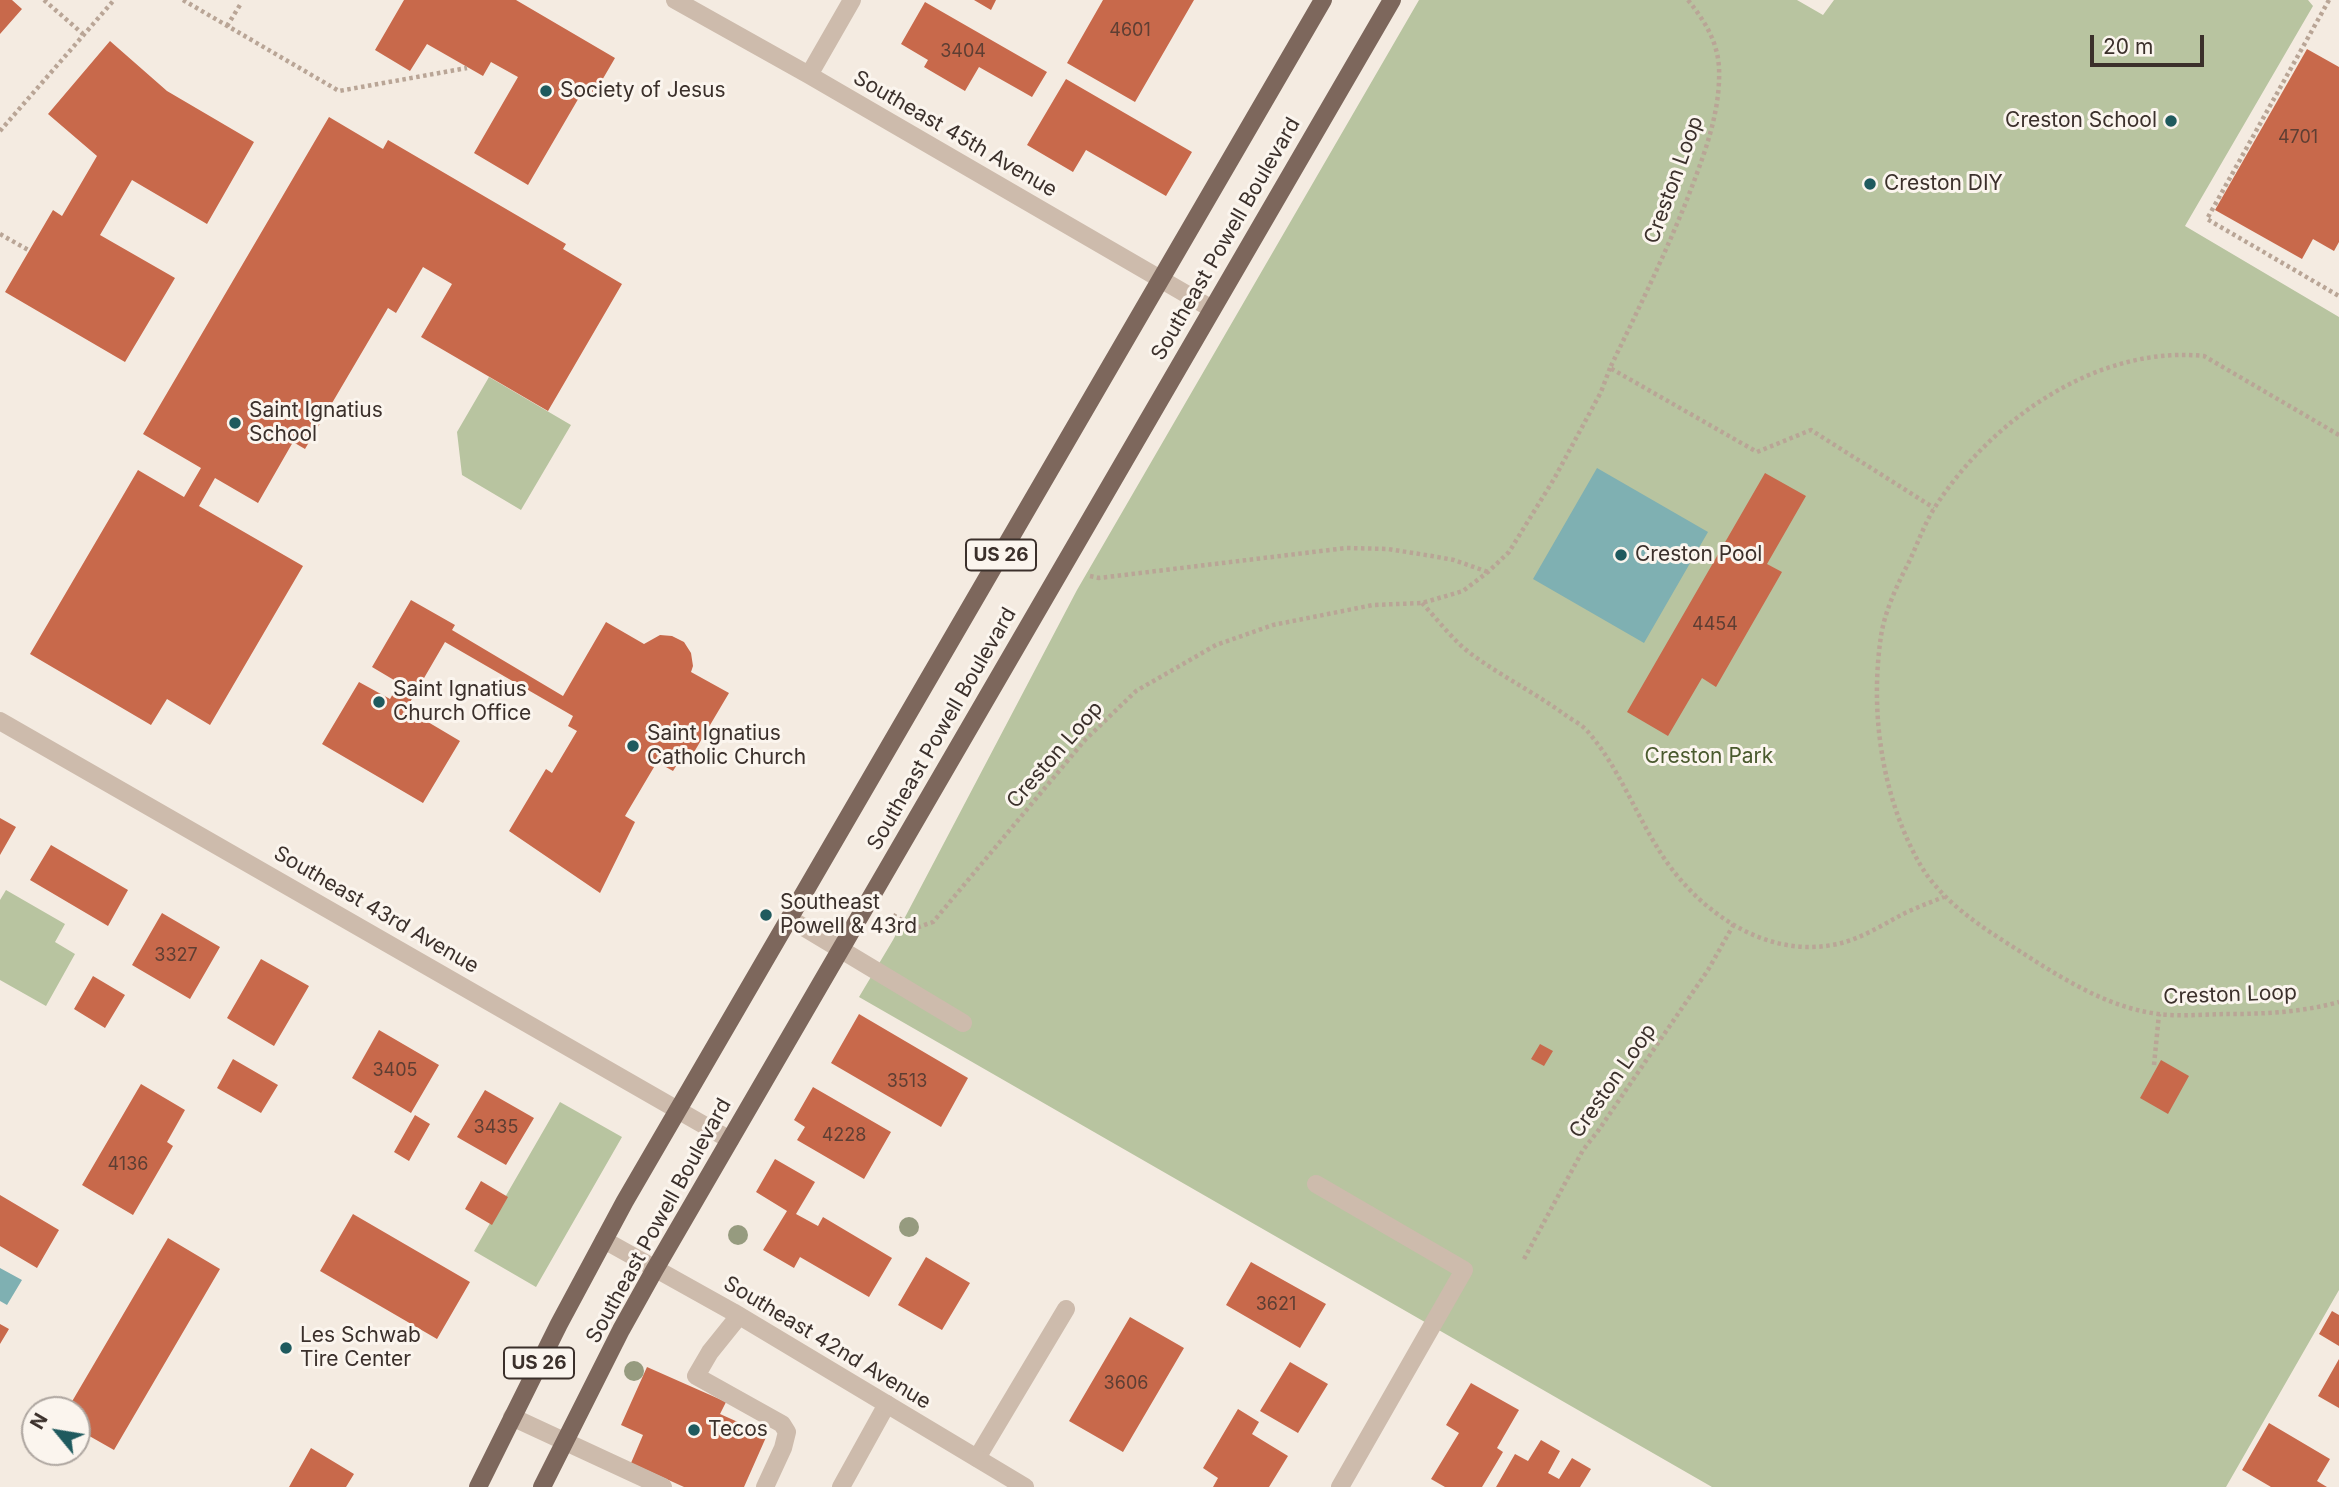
<!DOCTYPE html>
<style>
body{margin:0}
#map{position:relative;width:2339px;height:1487px;overflow:hidden;background:#f4ebe1;font-family:Inter,sans-serif}
canvas{display:block}
.north{position:absolute;left:21px;top:1396px;width:70px;height:70px;box-sizing:border-box;background:#fbf5ee;border:2px solid #aea6a0;border-radius:50%;rotate:300deg;font-size:19px;font-weight:700;line-height:28px;text-align:center;color:#3b302b}
.north::after{content:'';display:block;margin:auto;width:24px;height:32px;background:#1f5a5e;clip-path:polygon(50% 0,100% 100%,50% 72%,0 100%)}
.scale{position:absolute;left:2090px;top:35px;width:114px;height:32px;box-sizing:border-box;border:4px solid #3b302b;border-top:0;padding-left:9px;font-size:21px;line-height:24px;white-space:nowrap;color:#3b302b;-webkit-text-stroke:5px #fbf5ee;paint-order:stroke}
</style>
<div id="map">
<canvas width="2339" height="1487"></canvas>
<div class="north">N</div>
<div class="scale">20 m</div>
</div>
<script>
const ctx = document.querySelector('canvas').getContext('2d');
ctx.lineJoin = 'round';
function paint(path, color) { ctx.fillStyle = color; ctx.fill(path, 'evenodd'); }
function trace(path, color, width, dash) { ctx.strokeStyle = color; ctx.lineWidth = width; ctx.lineCap = dash ? 'butt' : 'round'; ctx.setLineDash(dash || []); ctx.stroke(path); }
function write(font, color, halo, rows, align = 'center') {
  ctx.font = font + ' Inter,sans-serif'; ctx.lineWidth = 6; ctx.setLineDash([]); ctx.textBaseline = 'middle'; ctx.strokeStyle = halo; ctx.fillStyle = color; for (const [text, x, y, turn = 0] of rows) {
    ctx.save(); ctx.translate(x, y); ctx.rotate((+turn || 0) * Math.PI / 180); ctx.textAlign = isNaN(turn) ? turn : align; if (halo) ctx.strokeText(text, 0, 0); ctx.fillText(text, 0, 0); ctx.restore();
  }
}
const green = new Path2D(`
 M1419,0H1797L1823,15L1834,0H2308L2313,6L2185,226L2339,317V1290L2226,1487H1712L859,997L893,940L1077,590Z
 M489,377L571,425L521,510L462,475L457,432Z
 M6,890L65,924L55,942L75,954L46,1006L0,980V900Z
 M560,1102L622,1137L536,1287L474,1251Z`);
const water = new Path2D(`
 M1597,468L1708,532L1644,643L1533,579Z
 M0,1268L22,1280L7,1305L0,1301Z`);
const building = new Path2D(`
 M0,0H12L22,9L0,34Z
 M404,0H516L615,58L594,94L584,89L528,185L474,153L518,77L491,62L483,76L427,44L410,71L375,50Z
 M974,0H996L991,10Z
 M1103,0H1194L1135,102L1067,63Z
 M925,2L1047,72L1032,97L979,67L965,91L924,67L928,60L901,44Z
 M110,41L167,91L254,142L207,224L132,180L100,235L175,278L125,362L5,292L53,210L62,216L97,156L48,114Z
 M2307,49L2339,67V242L2334,251L2313,239L2302,259L2215,210Z
 M1066,79L1192,152L1166,196L1086,150L1073,172L1027,145Z
 M329,117L383,149L388,140L566,244L563,249L622,284L548,411L421,337L452,284L423,267L396,313L388,308L305,449L293,442L258,503L215,478L199,506L303,566L210,725L167,699L151,725L30,654L138,470L184,497L201,468L143,434Z
 M1765,473L1806,496L1767,564L1782,572L1716,687L1702,678L1668,736L1627,712Z
 M411,600L455,625L452,630L563,696L606,622L644,644L660,635L672,636L684,642L691,653L693,666L691,672L729,693L687,764L680,760L673,771L657,762L625,816L635,822L600,893L509,831L546,769L552,773L577,731L568,726L573,716L445,642L406,709L460,741L423,803L322,744L359,682L390,699L399,683L372,667Z
 M0,818L16,827L0,855Z
 M51,845L128,890L108,926L30,880Z
 M162,913L220,947L190,999L132,965Z
 M261,959L309,986L274,1046L227,1018Z
 M93,976L125,995L105,1028L74,1009Z
 M859,1014L968,1078L941,1127L831,1063Z
 M379,1030L439,1065L411,1113L352,1078Z
 M1540,1044L1553,1051L1544,1066L1531,1059Z
 M233,1059L278,1085L261,1113L217,1088Z
 M2161,1060L2189,1076L2168,1114L2140,1098Z
 M141,1084L185,1110L167,1142L173,1146L133,1215L82,1185Z
 M813,1087L891,1132L864,1179L797,1140L805,1127L794,1120Z
 M485,1090L534,1118L506,1165L457,1137Z
 M415,1115L430,1124L409,1161L394,1152Z
 M775,1159L815,1182L796,1214L818,1226L823,1217L892,1258L869,1297L800,1257L794,1268L763,1250L787,1211L756,1192Z
 M481,1181L508,1197L492,1225L465,1209Z
 M0,1195L59,1230L37,1268L0,1246Z
 M353,1214L470,1282L437,1339L320,1271Z
 M168,1238L220,1269L114,1450L77,1429V1410H67Z
 M926,1257L970,1283L942,1330L898,1305Z
 M1251,1262L1326,1304L1300,1348L1226,1305Z
 M2332,1311L2339,1315V1346L2319,1334Z
 M1130,1317L1184,1348L1123,1452L1069,1421Z
 M0,1324L9,1329L0,1344Z
 M2339,1359V1408L2318,1396Z
 M1290,1362L1328,1384L1298,1433L1260,1411Z
 M647,1367L726,1402L720,1414L767,1435L744,1487H684L631,1463L643,1435L621,1425Z
 M1471,1383L1519,1410L1497,1448L1503,1452L1482,1487H1445L1431,1479L1459,1433L1446,1425Z
 M1238,1409L1259,1422L1252,1434L1288,1456L1269,1487H1213L1218,1478L1203,1468Z
 M2269,1423L2330,1459L2317,1481L2327,1487H2271L2242,1470Z
 M1541,1440L1560,1451L1548,1473L1559,1479L1572,1458L1591,1469L1580,1487H1496L1515,1454L1528,1461Z
 M311,1448L354,1474L346,1487H289Z`);
const path = new Path2D(`
 M44,0L83,34
 M183,0L339,91L467,68
 M1688,0C1704,20 1717,40 1719,67C1721,112 1704,155 1688,197C1665,255 1637,312 1610,368L1757,452L1811,430L1934,508
 M2329,0L2207,219L2339,296
 M227,26L240,5
 M0,131L114,0
 M0,234L30,251
 M2339,435L2204,356C2097,345 1991,420 1935,507C1925,523 1918,542 1910,560C1898,583 1885,610 1881,636C1870,710 1881,792 1917,859C1942,906 1992,933 2035,961C2073,985 2113,1008 2158,1014C2181,1017 2206,1014 2229,1014C2266,1014 2303,1012 2339,1002
 M1090,576L1099,578L1346,548L1388,549L1432,556L1454,560L1488,572
 M1422,603C1438,620 1455,643 1474,656C1503,677 1535,693 1564,714C1572,720 1583,725 1589,733C1618,767 1634,810 1657,847C1692,906 1760,958 1832,945C1858,941 1882,925 1905,913C1918,907 1931,902 1944,897
 M893,915L916,928L933,922L1085,740L1136,691L1216,645L1273,625L1373,605L1422,603L1463,591L1488,572L1509,552L1554,479L1601,392L1610,368
 M2154,1065L2159,1014
 M1524,1259L1583,1150L1598,1131L1708,970L1734,924`);
const service = new Path2D(`
 M739,1316L710,1352L696,1376L782,1424L787,1432L783,1448L765,1487
 M512,1417L663,1487
 M977,1458L1066,1309
 M841,1487L887,1404`);
const minor = new Path2D(`
 M675,0L809,75L1212,309
 M809,75L852,0
 M0,721L730,1140
 M790,919L963,1023
 M1316,1184L1464,1270L1340,1487`);
const tertiary = new Path2D(`
 M604,1240L733,1312L1025,1487`);
const primary = new Path2D(`
 M478,1487L559,1324L625,1201L1323,0
 M542,1487L621,1330L655,1269L1392,0`);
const trees = [
 [909,1227],
 [738,1235],
 [634,1371]
];
const markers = [
 [546,91,7,"#1f5a5e"],
 [2171,121,7,"#1f5a5e"],
 [1870,184,7,"#1f5a5e"],
 [235,423,7,"#1f5a5e"],
 [1621,555,7,"#1f5a5e"],
 [379,702,7,"#1f5a5e"],
 [633,746,7,"#1f5a5e"],
 [766,915,7,"#1f5a5e"],
 [286,1348,7,"#1f5a5e"],
 [694,1430,7,"#1f5a5e"]
];
const numberNames = [
 ["4601",1130,31],
 ["3404",963,52],
 ["4701",2298,138],
 ["4454",1715,625],
 ["3327",176,956],
 ["3405",395,1071],
 ["3513",907,1082],
 ["3435",496,1128],
 ["4228",844,1136],
 ["4136",128,1165],
 ["3621",1276,1305],
 ["3606",1126,1384]
];
const shields = [
 [1001,555,70],
 [539,1363,70]
];
const shieldNames = [
 ["US 26",1001,555],
 ["US 26",539,1363]
];
const poiNames = [
 ["Society of Jesus",560,91],
 ["Creston School",2157,121,"right"],
 ["Creston DIY",1884,184],
 ["Saint Ignatius",249,411],
 ["School",249,435],
 ["Creston Pool",1635,555],
 ["Saint Ignatius",393,690],
 ["Church Office",393,714],
 ["Saint Ignatius",647,734],
 ["Catholic Church",647,758],
 ["Southeast",780,903],
 ["Powell & 43rd",780,927],
 ["Les Schwab",300,1336],
 ["Tire Center",300,1360],
 ["Tecos",708,1430]
];
const streetNames = [
 ["Southeast 45th Avenue",955,134,30],
 ["Creston Loop",1674,180,-70],
 ["Southeast Powell Boulevard",1226,239,-60],
 ["Southeast Powell Boulevard",942,729,-60],
 ["Creston Loop",1055,755,-49],
 ["Southeast 43rd Avenue",376,910,30],
 ["Creston Loop",2230,995,-2],
 ["Creston Loop",1613,1081,-55],
 ["Southeast Powell Boulevard",659,1221,-61],
 ["Southeast 42nd Avenue",827,1343,31]
];
const parkNames = [
 ["Creston Park",1709,757]
];
paint(green, '#b8c4a0');
paint(water, '#7fb0b2');
paint(building, '#c8694b');
trace(path, '#b9a596', 4.5, [3.5, 3.5]);
trace(service, '#cdbbac', 18);
trace(minor, '#cdbbac', 18);
trace(tertiary, '#cdbbac', 18);
trace(primary, '#7d675c', 18);
ctx.fillStyle = '#969b7f';
for (const [x, y] of trees) { ctx.beginPath(); ctx.arc(x, y, 10, 0, 2 * Math.PI); ctx.fill(); }
for (const [x, y, r, color] of markers) { const dot = new Path2D(); dot.arc(x, y, r, 0, 2 * Math.PI); ctx.fillStyle = color; ctx.fill(dot); trace(dot, '#fbf5ee', 2.5); }
write('18px', '#5e3e33', null, numberNames);
for (const [x, y, w] of shields) { const box = new Path2D(); box.roundRect(x - w / 2, y - 15.5, w, 31, 5); ctx.fillStyle = '#fbf5ee'; ctx.fill(box); trace(box, '#3b302b', 2); }
write('bold 19px', '#3b302b', null, shieldNames);
write('21px', '#3b302b', '#fbf5ee', poiNames, 'left');
write('21px', '#3b302b', '#fbf5ee', streetNames);
write('21px', '#4a5a2e', '#fbf5ee', parkNames);
</script>
